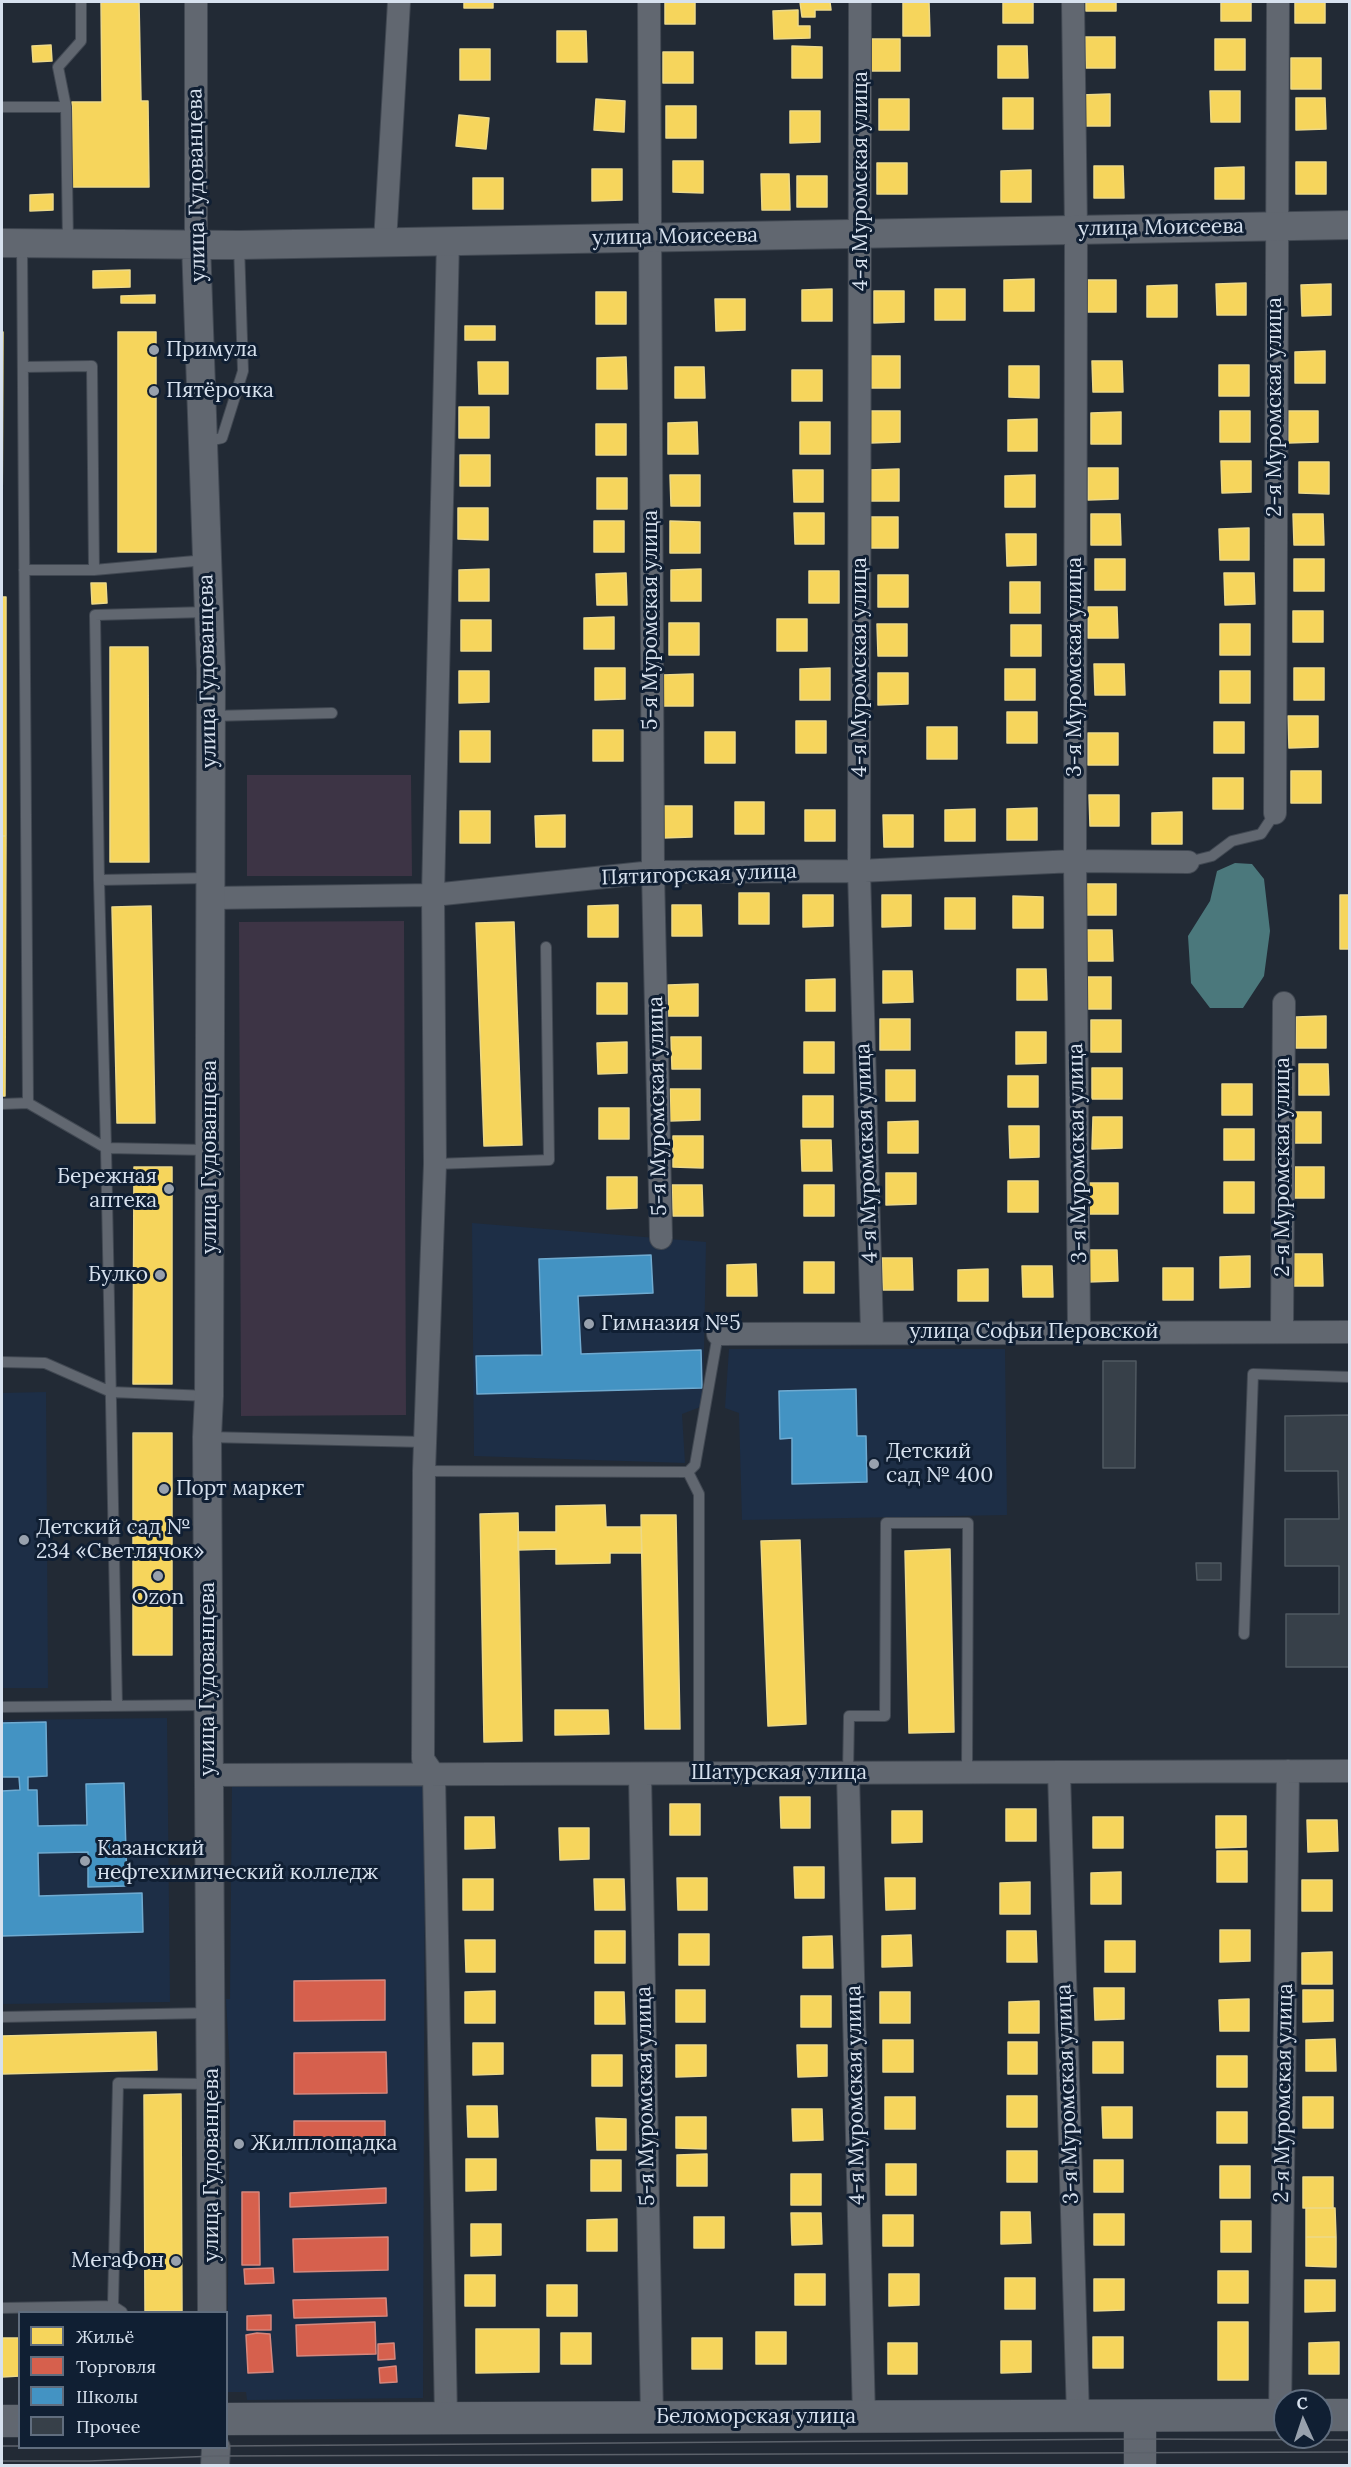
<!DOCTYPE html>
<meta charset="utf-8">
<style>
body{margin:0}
#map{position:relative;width:1351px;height:2467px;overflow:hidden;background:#222a35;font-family:Lora,serif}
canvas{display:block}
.frame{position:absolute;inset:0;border:3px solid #d7e1ee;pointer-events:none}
.legend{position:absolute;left:18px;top:2311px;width:210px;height:138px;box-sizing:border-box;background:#101f33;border:2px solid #606d7e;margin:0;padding:8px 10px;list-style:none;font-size:18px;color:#d7e1ee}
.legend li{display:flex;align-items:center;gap:12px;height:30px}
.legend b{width:30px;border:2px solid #606d7e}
.north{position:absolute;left:1273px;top:2389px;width:60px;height:60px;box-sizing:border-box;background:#101f33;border:2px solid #606d7e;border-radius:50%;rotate:357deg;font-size:16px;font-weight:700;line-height:24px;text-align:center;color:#d7e1ee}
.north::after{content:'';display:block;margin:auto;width:21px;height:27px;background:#98a1ad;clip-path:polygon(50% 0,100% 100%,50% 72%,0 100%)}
</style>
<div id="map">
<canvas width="1351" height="2467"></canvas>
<div class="frame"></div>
<ul class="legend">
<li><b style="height:16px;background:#f6d55c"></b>Жильё</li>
<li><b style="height:16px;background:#d6604d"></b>Торговля</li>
<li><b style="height:16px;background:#4393c3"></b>Школы</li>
<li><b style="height:16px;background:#374049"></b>Прочее</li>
</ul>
<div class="north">С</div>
</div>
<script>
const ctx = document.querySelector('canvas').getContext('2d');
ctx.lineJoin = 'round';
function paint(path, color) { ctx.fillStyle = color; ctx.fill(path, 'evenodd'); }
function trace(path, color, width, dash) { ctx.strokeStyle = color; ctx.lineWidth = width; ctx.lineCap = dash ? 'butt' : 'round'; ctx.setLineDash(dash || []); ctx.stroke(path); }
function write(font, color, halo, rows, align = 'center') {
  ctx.font = font + ' Lora,serif'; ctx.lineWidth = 6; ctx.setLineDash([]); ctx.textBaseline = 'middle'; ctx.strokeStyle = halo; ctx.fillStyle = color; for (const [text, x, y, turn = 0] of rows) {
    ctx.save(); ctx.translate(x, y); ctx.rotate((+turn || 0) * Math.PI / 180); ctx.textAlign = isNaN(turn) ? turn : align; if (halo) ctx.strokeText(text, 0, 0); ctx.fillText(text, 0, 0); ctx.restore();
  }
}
const built = new Path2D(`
 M472,1223L706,1242L703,1406L682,1414L685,1463L474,1456Z
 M729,1349H1005L1007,1515L742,1520L739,1413L725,1408Z
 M46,1392L48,1688H2V1393Z
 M167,1718L170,2002L2,2004V1720Z
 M232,1784L425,1786L423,2398L247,2400L246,2392H227L230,2071L226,1999H230Z`);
const green = new Path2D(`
 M247,775H411L412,876H247Z
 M404,921L406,1415L241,1416L239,922Z`);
const water = new Path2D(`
 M1235,863L1252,864L1264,879L1270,931L1264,976L1243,1008H1210L1191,983L1188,936L1210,901L1217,871Z`);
const homes = new Path2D(`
 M101,2H139L141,101H148L149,187H72V102H102Z
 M464,2H493V8H464Z
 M665,2H695V24H665Z
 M800,2H830L831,10H815V17H802Z
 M903,2H929L930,36H903Z
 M1003,2H1033V23H1003Z
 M1086,2H1116V11H1086Z
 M1221,2H1251V21H1221Z
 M1295,2H1325V23H1295Z
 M798,10V26H810V38L774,39L773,11Z
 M557,31H586L587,62H557Z
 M1085,37H1115V68H1086Z
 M870,39H900V71H871Z
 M1215,39H1245V70H1215Z
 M51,45L52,61L33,62L32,46Z
 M792,46L822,47V78H792Z
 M998,46H1027L1028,78H998Z
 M460,49H490V80H460Z
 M663,52H693V83H663Z
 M1291,58H1321V89H1291Z
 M1210,91H1240V122H1211Z
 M1110,94V126H1081V95Z
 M1003,98H1033V129H1003Z
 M1296,98H1325L1326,129L1296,130Z
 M596,99L625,101L624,132L594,130Z
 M879,99H909V130H879Z
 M666,106H696V138H666Z
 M790,111H820V142L790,143Z
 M459,115L489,118L486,149L456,146Z
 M673,161H703V193L673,192Z
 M1296,162H1326V194H1296Z
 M877,163H907V194H877Z
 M1094,166H1123L1124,198H1094Z
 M1244,167V199H1215V168Z
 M592,169H622V200L592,201Z
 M1031,170V202H1001V171Z
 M761,174H789L790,210H762Z
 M797,176H827V207H797Z
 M473,178H503V209H473Z
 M53,194V210L30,211V195Z
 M130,270V287L93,288V271Z
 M1034,279V311H1004V280Z
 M1086,280H1116V312H1086Z
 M1246,283V315H1217L1216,284Z
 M1331,284V315L1302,316L1301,285Z
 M1177,285V317H1147V286Z
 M832,289V321H802V290Z
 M935,289H965V320H935Z
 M874,291H904V322L874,323Z
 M596,292H626V324H596Z
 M155,295V303H121V296Z
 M715,299H745V330L716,331Z
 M465,326H495V340H465Z
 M2,332H3L2,545Z
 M118,332H156V552H118Z
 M1325,351V383H1295V352Z
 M871,356H900V388H871Z
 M626,357L627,389H597V358Z
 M1092,361H1122L1123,392H1093Z
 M478,362H508V394H479Z
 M1219,365H1249V396H1219Z
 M1009,366H1039V398L1009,397Z
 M675,367H704L705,398H675Z
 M792,370H822V401H792Z
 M459,407H489V438H459Z
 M870,411H900V442L870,443Z
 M1220,411H1250V442H1220Z
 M1288,411H1318V442L1288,443Z
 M1121,412V444H1091V413Z
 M1037,419V451H1008V420Z
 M697,422L698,454H668V423Z
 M800,422H830V454H800Z
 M596,424H626V455H596Z
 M460,455H490V486H460Z
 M1221,461H1251V492L1222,493Z
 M1299,462H1329V494L1299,493Z
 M1088,468H1118V499L1088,500Z
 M899,469V501H869V470Z
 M793,470H823V502H794Z
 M670,475H700V506H671Z
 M1035,475V507H1005V476Z
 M597,478H627V509H597Z
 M458,508H488V540L458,539Z
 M794,513H824V544H795Z
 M1091,514H1120L1121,545H1091Z
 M1293,514H1323L1324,545H1294Z
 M868,517H898V548H868Z
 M594,521H624V552H594Z
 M670,521L700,522V553H670Z
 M1249,528V560H1220L1219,529Z
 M1006,534H1036V565L1007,566Z
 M1095,559H1125V590H1095Z
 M1294,559H1324V591H1294Z
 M489,569V601H459V570Z
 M701,569V601H671V570Z
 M809,571H839V603H809Z
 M626,573L627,605H597L596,574Z
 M1224,573H1254L1255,604L1225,605Z
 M878,575H908V607H878Z
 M1010,582H1040V613H1010Z
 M91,583H106L107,603L92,604Z
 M2,597H6V836H2Z
 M1088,607H1117L1118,638H1088Z
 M1293,611H1323V642H1293Z
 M614,617V649H584V618Z
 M777,619H807V651H777Z
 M461,620H491V651H461Z
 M669,623H699V655H669Z
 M877,624H907V656H878Z
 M1220,624H1250V655H1220Z
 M1011,625H1041V656H1011Z
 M110,647H148L149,862H110Z
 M1094,664H1124L1125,695H1095Z
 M595,668H625V699L595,700Z
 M830,668V700H800V669Z
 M1294,668H1324V700H1294Z
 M1005,669H1035V700H1005Z
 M459,671H489V702L459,703Z
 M1220,671H1250V703H1220Z
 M878,673H908V704L878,705Z
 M693,674V706H663V675Z
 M1007,712H1037V743H1007Z
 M1288,716H1318V747L1289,748Z
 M796,721H826V753H796Z
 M1214,722H1244V753H1214Z
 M927,727H957V759H927Z
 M593,730H623V761H593Z
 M460,731H490V762H460Z
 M705,732H735V763H705Z
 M1088,733H1118V765H1088Z
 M1291,771H1321V803H1291Z
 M1213,778H1243V809H1213Z
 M1089,795H1119V826H1090Z
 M735,802H764V834H735Z
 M662,806H692V837L662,838Z
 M1037,808V840H1007V809Z
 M975,809V841H945V810Z
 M805,810H835V841H805Z
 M460,811H490V843H460Z
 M1182,812V844H1152V813Z
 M565,815V847H536L535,816Z
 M883,815H913V847H884Z
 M2,836H6L5,1096H2Z
 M1086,884H1116V915H1086Z
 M739,893H769V924H739Z
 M803,895H833V926L803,927Z
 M882,895H911V926L882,927Z
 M1340,895H1350V949H1340Z
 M1013,896L1043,897V928H1013Z
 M945,898H975V929H945Z
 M618,905V937H588V906Z
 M672,905H701L702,936H672Z
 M151,906L155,1123H117L112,907Z
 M514,922L522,1145L484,1146L476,923Z
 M1083,930H1112L1113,961H1083Z
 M1017,969H1046L1047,1000H1017Z
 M883,971H912L913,1002L883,1003Z
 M1081,977H1111V1009H1081Z
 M835,979V1011H806V980Z
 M597,983H627V1014H597Z
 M698,984V1016H668V985Z
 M1326,1016V1048H1296V1017Z
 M880,1019H910V1050H880Z
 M1091,1020H1121V1052H1091Z
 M1016,1032H1046V1063L1016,1064Z
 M671,1037H701V1069H672Z
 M627,1042V1073L598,1074L597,1043Z
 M804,1042H834V1073H804Z
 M1299,1064H1328L1329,1095H1299Z
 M1092,1068H1122V1099H1092Z
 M886,1070H915V1101H886Z
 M1008,1076H1038V1107H1008Z
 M1222,1084H1252V1115H1222Z
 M670,1089H700V1120L670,1121Z
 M803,1096H833V1127H803Z
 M599,1108H629V1139H599Z
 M1291,1112H1321V1143H1291Z
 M1093,1117H1122V1148L1092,1149Z
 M918,1121V1153H888V1122Z
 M1009,1126H1039V1157L1010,1158Z
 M1224,1129H1254V1160H1224Z
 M673,1136H703V1168L673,1167Z
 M801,1140H831L832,1171H802Z
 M134,1167H172V1384H133Z
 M1294,1167H1324V1198H1294Z
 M886,1173H916V1204L886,1205Z
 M607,1177H637V1208L607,1209Z
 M1008,1181H1038V1212H1008Z
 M1224,1182H1254V1213H1224Z
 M1088,1183H1118V1214H1088Z
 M672,1185H702L703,1216H673Z
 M804,1185H834V1216H804Z
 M1087,1250H1117L1118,1281L1088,1282Z
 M1293,1254H1322L1323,1286H1293Z
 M1250,1256V1287L1220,1288V1257Z
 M882,1258H912L913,1290H883Z
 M804,1262H834V1293H804Z
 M756,1264L757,1296H727V1265Z
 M1022,1266H1052L1053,1297H1023Z
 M1163,1268H1193V1300H1163Z
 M988,1269V1301H958V1270Z
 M133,1433H172V1655H133Z
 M605,1505L606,1527H641L642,1553H610V1563L556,1564V1549L518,1550V1532H556V1506Z
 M518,1513L522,1741L484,1742L480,1514Z
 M641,1515H676L680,1729H645Z
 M800,1540L806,1724L768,1726L761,1541Z
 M950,1549L954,1732L909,1733L905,1551Z
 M555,1710H608L609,1734L555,1735Z
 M780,1797H810V1828H781Z
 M670,1804H700V1835H670Z
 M1006,1809H1036V1841H1006Z
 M892,1811H922V1842L892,1843Z
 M1216,1816H1246V1847L1216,1848Z
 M465,1817H494L495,1848L465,1849Z
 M1093,1817H1123V1848H1093Z
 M1307,1820H1337L1338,1851L1308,1852Z
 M559,1828H589V1859L560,1860Z
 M1217,1851H1247V1882H1217Z
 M794,1867H824V1898H795Z
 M1121,1872V1904H1091V1873Z
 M677,1878H707V1910H678Z
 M885,1878H915V1909L886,1910Z
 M463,1879H493V1910H463Z
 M594,1879H624L625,1910H595Z
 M1302,1880H1332V1911H1302Z
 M1030,1882V1914H1000V1883Z
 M1220,1930H1250V1961L1220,1962Z
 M595,1931H625V1963H595Z
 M1007,1931H1036L1037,1962H1007Z
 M679,1934H709V1965H679Z
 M911,1935L912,1966L882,1967V1936Z
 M832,1936L833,1968H803V1937Z
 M465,1940H495V1972H466Z
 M1105,1941H1135V1972H1105Z
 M1332,1952V1984H1302V1953Z
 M1094,1988H1124V2019L1095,2020Z
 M676,1990H705V2022H676Z
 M1303,1990H1333V2021L1303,2022Z
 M495,1991V2023H465V1992Z
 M595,1992H624L625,2024H595Z
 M880,1992H910V2023H880Z
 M801,1996H831V2027H801Z
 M1249,1999V2031H1220L1219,2000Z
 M1039,2001V2033H1009V2002Z
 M156,2032L157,2070L2,2074V2036Z
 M1335,2039L1336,2071H1306V2040Z
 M883,2040H913V2072H883Z
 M1008,2042H1037V2074H1008Z
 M1093,2042H1123V2073H1093Z
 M473,2043H503V2074L473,2075Z
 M676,2045H706V2076L676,2077Z
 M797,2045H827V2076L798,2077Z
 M592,2055H622V2086H592Z
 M1217,2056H1247V2087H1217Z
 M181,2094L182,2311H145L144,2095Z
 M1007,2096H1037V2127H1007Z
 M885,2097H915V2129H885Z
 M1303,2097H1333V2128H1303Z
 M467,2106H497L498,2137H468Z
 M1102,2107H1132V2138H1103Z
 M792,2109H822L823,2140L793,2141Z
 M1217,2112H1247V2143H1217Z
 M676,2117H706V2149L676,2148Z
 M596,2118L626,2119V2150H597Z
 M1007,2151H1037V2182H1007Z
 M707,2154V2186H677V2155Z
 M466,2159H496V2190L466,2191Z
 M591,2160H621V2191H591Z
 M1094,2160H1123V2192H1094Z
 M886,2164H916V2195H886Z
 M1220,2166H1250V2198H1220Z
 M791,2174H821V2205H791Z
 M1303,2177H1333V2208H1303Z
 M1306,2208H1335L1336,2237H1306Z
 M1001,2212H1030L1031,2243L1001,2244Z
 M791,2213H821L822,2244L792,2245Z
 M1094,2214H1124V2245H1094Z
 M883,2215H913V2246H883Z
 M694,2217H724V2248H694Z
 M617,2219V2251H587V2220Z
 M1221,2221H1251V2252H1221Z
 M471,2224H501V2255L471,2256Z
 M1306,2237H1336V2267L1306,2266Z
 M1218,2271H1248V2303H1218Z
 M795,2274H825V2305H795Z
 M889,2274H919V2305L889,2306Z
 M465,2275H495V2306H465Z
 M1005,2278H1035V2309H1005Z
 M1094,2279H1124V2310L1094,2311Z
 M1305,2280H1335V2311L1305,2312Z
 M547,2285H577V2316H547Z
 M1218,2322H1248V2380H1218Z
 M476,2329H539V2372L476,2373Z
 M756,2332H786V2364H756Z
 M561,2333H591V2364H561Z
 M1093,2337H1123V2368H1093Z
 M2,2338H20V2376L2,2377Z
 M692,2338H722V2369H692Z
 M1001,2341H1031V2372L1001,2373Z
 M1339,2342V2374H1309V2343Z
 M888,2343H917V2374H888Z`);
const shops = new Path2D(`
 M385,1980V2020L294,2021V1981Z
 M386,2052L387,2093L294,2094V2053Z
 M294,2121H385V2141H294Z
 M386,2188V2203L290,2207V2193Z
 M242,2192H259L260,2265H242Z
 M388,2237V2270L294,2272L293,2239Z
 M273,2268L274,2283L245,2284L244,2269Z
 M386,2298L387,2316L294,2318L293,2300Z
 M271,2315V2330H247V2316Z
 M375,2322L376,2354L297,2356L296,2325Z
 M257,2333L270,2334L273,2372L248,2373L246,2335Z
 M394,2343L395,2359L378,2360V2344Z
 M396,2366L397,2382L380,2383L379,2368Z`);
const schools = new Path2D(`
 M651,1255L653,1293L578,1296L581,1354L701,1350L702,1388L477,1394L476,1356L542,1355L539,1259Z
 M856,1389L857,1436H866L867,1482L792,1484V1438L780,1439L779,1391Z
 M46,1722L47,1776L28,1777V1790H37L38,1826L87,1825L86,1784L124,1783L127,1886L88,1887V1852L38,1853L39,1896L142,1893L143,1932L2,1936V1791L20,1790L19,1777H2V1723Z`);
const building = new Path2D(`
 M1103,1361H1136L1135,1468H1103Z
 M1350,1415V1667H1286V1614H1339V1566H1285V1519H1339L1338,1471H1285V1416Z
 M1196,1563H1221V1580H1197Z`);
const service = new Path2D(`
 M2,107H66
 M22,244L28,1103
 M68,244L66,107L58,67L81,41V2
 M23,367L92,366L94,570
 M204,442L222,438L243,371L239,245
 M24,570H94L206,560
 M212,716L332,713
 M1188,862L1212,856L1232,841L1261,834L1275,813
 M99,880L209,878
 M2,1104L28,1103L106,1148
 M106,1148L99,880L95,615L207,612
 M435,1164L549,1160L546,947
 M2,1362L45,1363L111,1392L208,1396
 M207,1437L425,1442
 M424,1471L688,1472
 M1244,1634L1253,1374L1350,1377
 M117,1706L106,1148L207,1150
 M2,1707L208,1705
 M699,1773V1494L688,1472L695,1465L718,1334
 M848,1773L849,1716H885L886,1523H968L967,1773
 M2,2017L208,2013
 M113,2306L118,2083L211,2084
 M2,2308L113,2306L122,2312`);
const minor = new Path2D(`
 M196,2V244
 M649,2L653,872L661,1238
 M860,2L859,871L872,1333
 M1073,2L1076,230L1075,861L1079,1332
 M385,242L399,2
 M1275,813L1278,2
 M210,898L433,895L653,872L859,871L1075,861L1188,862
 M1282,1331L1284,1003
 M718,1334L1350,1332
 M1059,1772L1078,2416
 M848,1773L864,2417
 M640,1774L652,2418
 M209,1775L1350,1771
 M1280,2415L1288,1771
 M446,2418L434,1775L423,1759L424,1471L435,1164L433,895L448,240`);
const tertiary = new Path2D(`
 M2,243L239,245L1350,225
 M196,244L211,671L209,1396L207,1437L212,2312
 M215,2466L216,2448`);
const secondary = new Path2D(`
 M1321,2415H1350
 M226,2419L1285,2415
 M2,2421H20
 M1140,2466V2416`);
const tram = new Path2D(`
 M2,2446H20
 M226,2446L1140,2439L1350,2440
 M2,2461H89L215,2456L1350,2452`);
const markers = [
 [154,350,6,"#98a1ad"],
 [154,391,6,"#98a1ad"],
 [169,1189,6,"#98a1ad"],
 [160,1275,6,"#98a1ad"],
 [589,1324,6,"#98a1ad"],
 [874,1464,6,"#98a1ad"],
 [164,1489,6,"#98a1ad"],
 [24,1540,6,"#98a1ad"],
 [158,1576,6,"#98a1ad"],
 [85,1861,6,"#98a1ad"],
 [239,2144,6,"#98a1ad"],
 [176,2261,6,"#98a1ad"]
];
const streetNames = [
 ["4-я Муромская улица",861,181,-90],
 ["улица Гудованцева",197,185,-91],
 ["улица Моисеева",1161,228,-1],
 ["улица Моисеева",675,237,-1],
 ["2-я Муромская улица",1275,407,-90],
 ["5-я Муромская улица",651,620,-90],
 ["4-я Муромская улица",860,667,-90],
 ["3-я Муромская улица",1075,667,-90],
 ["улица Гудованцева",208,671,-91],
 ["Пятигорская улица",699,875,-2],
 ["5-я Муромская улица",658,1106,-91],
 ["4-я Муромская улица",867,1153,-92],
 ["3-я Муромская улица",1078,1153,-91],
 ["улица Гудованцева",210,1157,-90],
 ["2-я Муромская улица",1283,1167,-90],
 ["улица Софьи Перовской",1034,1332],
 ["улица Гудованцева",208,1679,-90],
 ["Шатурская улица",779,1773],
 ["2-я Муромская улица",1284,2093,-89],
 ["3-я Муромская улица",1068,2094,-92],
 ["4-я Муромская улица",856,2095,-91],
 ["5-я Муромская улица",646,2096,-91],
 ["улица Гудованцева",212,2165,-90],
 ["Беломорская улица",756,2417]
];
const poiNames = [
 ["Примула",166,350],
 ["Пятёрочка",166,391],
 ["Бережная",157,1177,"right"],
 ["аптека",157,1201,"right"],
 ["Булко",148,1275,"right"],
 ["Гимназия №5",601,1324],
 ["Детский",886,1452],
 ["сад № 400",886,1476],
 ["Порт маркет",176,1489],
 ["Детский сад №",36,1528],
 ["234 «Светлячок»",36,1552],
 ["Ozon",158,1598,"center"],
 ["Казанский",97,1849],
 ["нефтехимический колледж",97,1873],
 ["Жилплощадка",251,2144],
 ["МегаФон",164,2261,"right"]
];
paint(built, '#1d2e46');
paint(green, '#3d3445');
paint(water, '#4b787c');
paint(homes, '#f6d55c');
trace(homes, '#edd988', 1.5);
paint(shops, '#d6604d');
trace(shops, '#d6877d', 1.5);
paint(schools, '#4393c3');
trace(schools, '#6faad0', 1.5);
paint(building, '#374049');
trace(building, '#505961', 1.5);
trace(service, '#414852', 12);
trace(minor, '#414852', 24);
trace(tertiary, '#414852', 30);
trace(secondary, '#414852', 33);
trace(service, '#616770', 10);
trace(minor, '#616770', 22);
trace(tertiary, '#616770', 28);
trace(secondary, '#616770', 32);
trace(tram, '#5c626b', 1.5);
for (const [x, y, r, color] of markers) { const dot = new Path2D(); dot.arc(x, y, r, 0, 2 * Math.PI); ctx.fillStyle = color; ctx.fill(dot); trace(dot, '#101f33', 2); }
write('21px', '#d7e1ee', '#101f33', streetNames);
write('21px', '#d7e1ee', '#101f33', poiNames, 'left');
</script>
